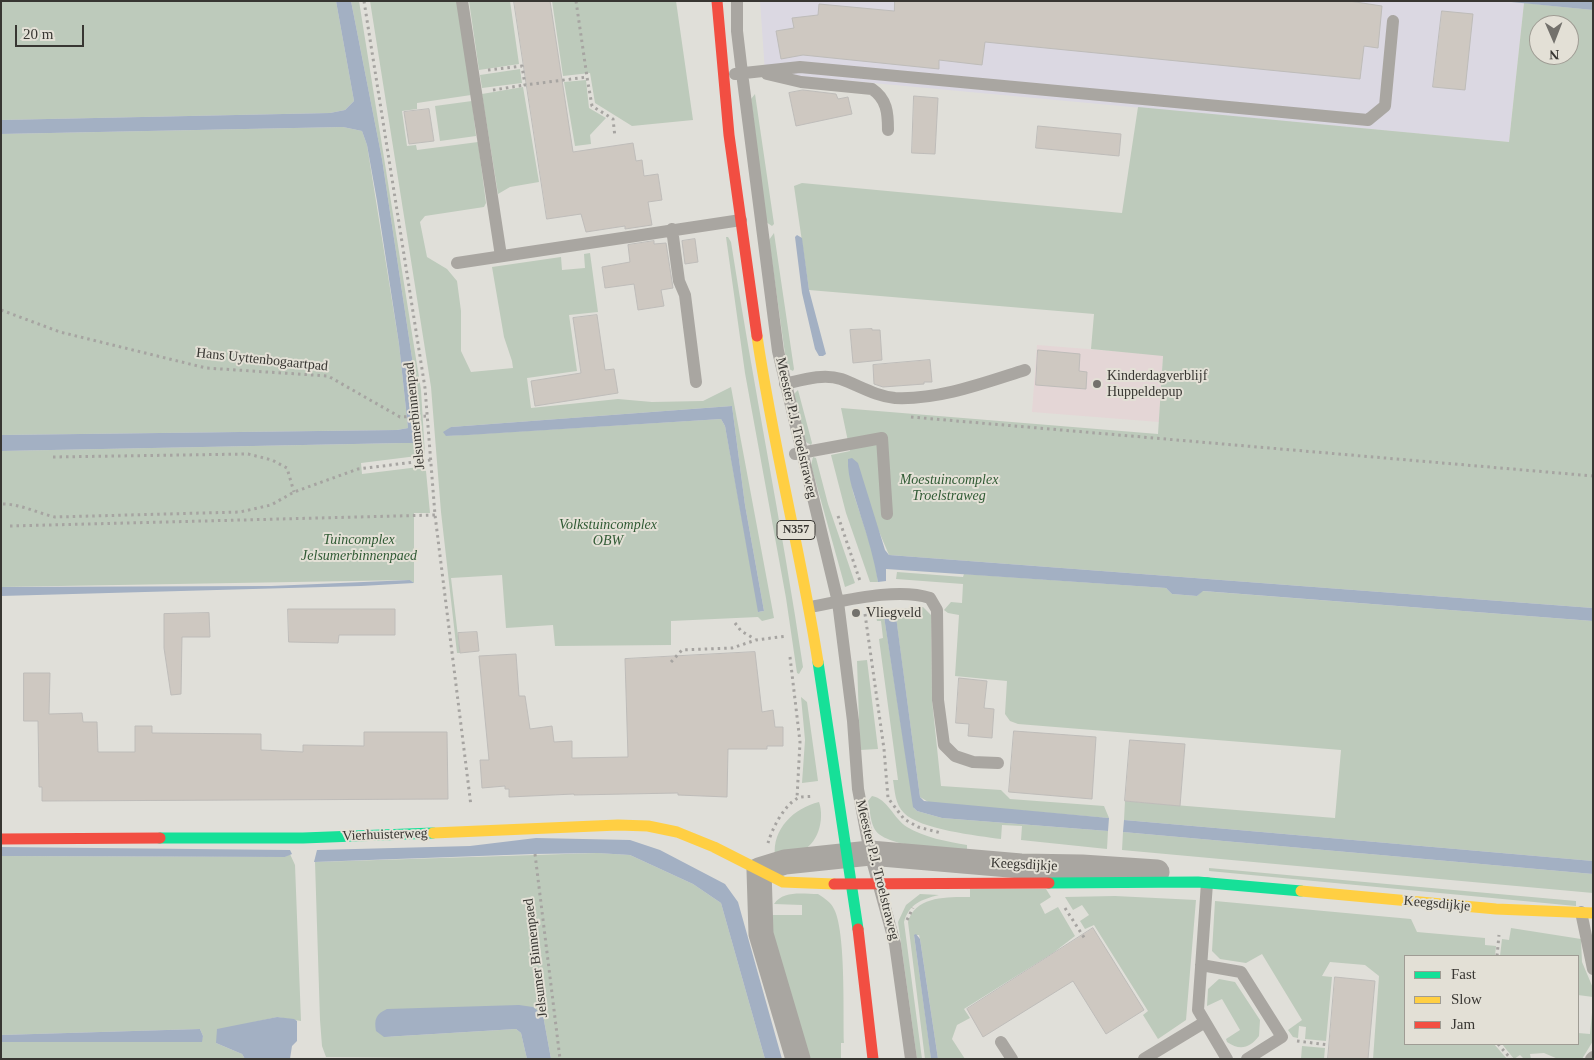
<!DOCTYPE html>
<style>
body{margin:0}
#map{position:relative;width:1594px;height:1060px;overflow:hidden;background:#e0dfd9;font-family:"Times New Roman",serif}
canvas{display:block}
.frame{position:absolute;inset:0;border:2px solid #383632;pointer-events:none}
.legend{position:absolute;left:1404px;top:955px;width:175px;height:90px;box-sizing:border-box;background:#e3e0d6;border:1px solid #9f9c94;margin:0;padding:6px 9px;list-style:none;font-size:15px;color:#383632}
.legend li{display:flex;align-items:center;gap:10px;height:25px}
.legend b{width:25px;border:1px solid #9f9c94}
.north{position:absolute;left:1529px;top:15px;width:50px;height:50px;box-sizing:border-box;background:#e3e0d6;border:1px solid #9f9c94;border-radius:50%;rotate:179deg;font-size:14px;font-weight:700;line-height:20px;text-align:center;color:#383632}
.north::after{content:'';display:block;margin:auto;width:18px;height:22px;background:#73716c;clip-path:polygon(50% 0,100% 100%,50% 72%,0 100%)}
.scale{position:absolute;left:15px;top:25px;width:69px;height:22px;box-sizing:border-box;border:2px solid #383632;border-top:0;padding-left:6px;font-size:15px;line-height:18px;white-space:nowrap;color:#383632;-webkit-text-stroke:4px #e3e0d6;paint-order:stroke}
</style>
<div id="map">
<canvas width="1594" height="1060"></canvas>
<div class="frame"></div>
<ul class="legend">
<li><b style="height:6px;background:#16e098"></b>Fast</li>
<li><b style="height:6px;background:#ffcf43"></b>Slow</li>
<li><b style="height:6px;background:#f24e42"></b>Jam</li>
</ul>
<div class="north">N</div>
<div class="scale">20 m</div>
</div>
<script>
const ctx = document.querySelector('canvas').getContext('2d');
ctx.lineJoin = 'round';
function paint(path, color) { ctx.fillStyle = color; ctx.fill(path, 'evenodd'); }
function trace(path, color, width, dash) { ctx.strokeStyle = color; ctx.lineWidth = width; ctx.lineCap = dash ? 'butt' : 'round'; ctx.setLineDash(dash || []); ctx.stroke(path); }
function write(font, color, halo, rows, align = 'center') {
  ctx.font = font + ' "Times New Roman",serif'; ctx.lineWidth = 4; ctx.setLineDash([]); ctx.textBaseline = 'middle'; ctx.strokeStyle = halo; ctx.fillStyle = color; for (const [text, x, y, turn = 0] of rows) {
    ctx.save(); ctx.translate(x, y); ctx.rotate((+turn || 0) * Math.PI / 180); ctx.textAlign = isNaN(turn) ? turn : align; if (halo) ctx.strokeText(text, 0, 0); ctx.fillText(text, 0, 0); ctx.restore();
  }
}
const commercial = new Path2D(`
 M760,1H1501L1524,3L1509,142L765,73Z`);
const education = new Path2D(`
 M1037,345L1163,355L1159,422L1032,412Z`);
const green = new Path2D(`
 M1,1H336L354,101L345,110L330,113L1,120Z
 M351,1H359L421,390L425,455L361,463L362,474L419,467L426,471L430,513H414V583L410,580L1,587V451L404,443H413L419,438L417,391L382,159Z
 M370,1H457L471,95L417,103V109L402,111L407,146L416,145L417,150L478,142L486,203L484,207L425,216L420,222L427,257L447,269L457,281L461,311V351L471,372L513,368L512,361L504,337L492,267L561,257L562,270L585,268L584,254L590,253L598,312L569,315L577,371L527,378L531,408L618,399L652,402L703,401L731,387L774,618L762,621L758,617L671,621V645L555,646L553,625L506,628L502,575L451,578L460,653H457L441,512L431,387ZM732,406L745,505L764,611L759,612L725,426L721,419L446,436L451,427Z
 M469,1H510L519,64L479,70Z
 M552,1H676L693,120L632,126L595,103L590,73L563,76Z
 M1524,3L1593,10V608L889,555L848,459L853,492L874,556L878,582H870L846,513L831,455L850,451L841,408L1158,434L1163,356L1091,349L1094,314L809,290L794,186L802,183L1122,213L1138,107L1509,142ZM1539,25H1569V55H1539Z
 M520,69L522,83L482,88L480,75Z
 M586,80L589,108L606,118L590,135L591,144L575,146L564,82Z
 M523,87L539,182L510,187L498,194L482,94Z
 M755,94L774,224L772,226L766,222L751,99Z
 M472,101L476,136L440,141L435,106Z
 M343,127L362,131L367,145L399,344L408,428L397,430L1,435V134Z
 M774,233L794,369L793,371L787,368L769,240Z
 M726,237H728L731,242C753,384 782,525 803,667L799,674L797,673L786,598L745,373Z
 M798,390L812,443L811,445L804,441L794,394Z
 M813,457L816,458L828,504L855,583L845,587L811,465Z
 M897,572L963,577L964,574L1166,588L1172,594L1197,596L1202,591L1593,621V861L1124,820L1125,801L1335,818L1341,750L1018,724L1010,721L1005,714L1007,681L955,676L959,615L948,613L944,610L951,602L962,603L963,584L896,579Z
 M923,607L931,615L932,700L941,786L1001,790L1010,799L1104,806L1109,818L930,803L920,797L895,610L893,609Z
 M883,610L914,808L917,811L942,818L1108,831L1107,849L1021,840L1022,826L1002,825L1001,839C978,836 919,829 904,813C895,804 895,792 893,780H898L879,639L883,638L881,621H877L875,611Z
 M867,660L878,749L860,750L857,661Z
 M801,697L807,702L818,781L802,783L805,740Z
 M872,796C888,799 893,818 907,827C923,837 948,842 967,845V851C947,849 883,848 874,828C870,820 870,809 868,801Z
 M819,802C825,819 818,846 799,852C791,854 783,855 775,856C772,829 794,808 819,802Z
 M1123,832L1593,874V893L1122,850Z
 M597,853L630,855L693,884L721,903L765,1059H551L543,1015L384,1037L516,1029L521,1033L527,1059L326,1057L322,1046L320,1020L315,862Z
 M290,854L295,865L301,1021L277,1017L241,1025L216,1043L242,1054L245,1059H1V1042H201L203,1036L200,1029L1,1035V856L285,857Z
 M1209,868L1576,901V906L1209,871Z
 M970,889H1046L1051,897L1040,904L1045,914L1058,907L1075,936L1053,953L964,1009L970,1018L957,1025L952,1039L965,1059H938L920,939L919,935H914L930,1050L931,1059H925L908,922C915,896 947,897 970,897Z
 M818,894C824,898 831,902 834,909C846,931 843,1015 844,1043H841V1059H807L773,943L769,915H802V905L774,904C783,890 803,894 818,894Z
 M920,894L939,895C922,899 909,904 904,922L922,1059H917L898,922L906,905Z
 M1115,896L1196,900L1186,1020L1158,1039L1143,1015L1148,1011L1094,925L1085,929L1080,921L1089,915L1082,905L1073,910L1065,897Z
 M1215,901L1411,919L1417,932L1485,938V945L1496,946L1495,956H1405V1044H1494L1507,1059H1373L1379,976L1365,965L1330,962L1322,976L1332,977L1326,1041L1305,1039L1306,1027L1299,1026L1298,1038L1293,1037L1288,1030L1302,1020L1262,954L1246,963L1220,959L1212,951Z
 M1511,928L1581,939L1582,962L1593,988V997L1578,995V956H1500L1502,939L1509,940Z
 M1219,979L1235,982L1260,1020L1259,1036C1250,1048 1240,1051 1227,1042L1226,1039L1240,1030L1222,999L1207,1006L1208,989Z
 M1593,1002V1041L1582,1059H1558L1544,1053L1530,1054L1531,1059H1524L1520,1055L1514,1059L1502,1044H1578V1033L1590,1034Z
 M1302,1046L1325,1048L1324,1059H1301Z`);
const water = new Path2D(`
 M336,1H351L382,159L417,391L419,438L413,443H404L1,451V435L397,430L408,428L399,344L377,201L367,145L362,131L343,127L1,134V120L330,113L345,110L354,101Z
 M1501,1H1593V10Z
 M797,235L802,238L809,290L826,354L823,356H819L815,349L802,293L795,237Z
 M732,406L745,505L764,611L758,612L725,426L721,419L468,435L446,436L443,432L451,427Z
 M852,458L858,463L885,550L889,555L1593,608V621L1203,591L1197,596L1172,594L1166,588L886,569V581L878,582C874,559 868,538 861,517C856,499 847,478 848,459Z
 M410,580L414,583L361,586L1,596V587L271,586Z
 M895,609L920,797L924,801L1109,818L1108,831L942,818L917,811L913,807L883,610Z
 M1124,820L1593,861V874L1123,832Z
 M536,838L630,840L660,850L725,884L738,902L782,1059H765L721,903L693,884L630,855L597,853L534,854L314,862L317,850L470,846Z
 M1,847L290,850L292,854L285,857L1,856Z
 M916,934L920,939L938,1059H931L914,935Z
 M519,1005L533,1007L543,1015L551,1059H527L521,1033L516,1029L384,1037L376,1031C374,1019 376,1014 387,1009Z
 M277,1017L294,1019L297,1021V1041L292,1046L290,1059H245L242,1054L216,1043L217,1029Z
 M200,1029L203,1036L202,1042H1V1035Z`);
const building = new Path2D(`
 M514,1H550L573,152L633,143L636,161L642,160L644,176L658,174L662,200L648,202L652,225L625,229V226L586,232L581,214L547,219Z
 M895,1H1349L1382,6L1378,48L1364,46L1360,79L985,42L982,65L939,60V69L803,55L781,59L776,31L794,28L792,18L818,15L819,4L894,11Z
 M1442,11L1473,14L1465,90L1433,87Z
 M803,90L836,94L838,99L848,97L852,114L796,126L789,93Z
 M914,96L938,98L935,154L912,153Z
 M429,109L434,141L409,144L404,112Z
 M1038,126L1121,134L1119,156L1036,148Z
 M695,239L698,262L685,264L682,241Z
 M654,241V244L666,243L673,288L661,290L664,306L638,310L634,284L605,288L602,267L630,262L628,245Z
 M597,315L605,370L614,369L618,393L535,406L531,381L581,373L573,318Z
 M872,329V330H880L882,360L853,363L850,330Z
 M1038,350L1080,354L1079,371L1087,372L1086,389L1036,385Z
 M930,360L932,382H924V384L883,387L874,384L873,365Z
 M288,609H395V635H339L338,643L289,642Z
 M209,613L210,637H182L181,694L171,695L164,648V614Z
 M477,632L479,651L460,653L458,633Z
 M755,652L762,712L773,710L775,727H783V746H767V749H728L727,797L678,795V793L574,795V794L509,797V789H505V786L482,788L480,760H489L479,656L516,654L519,696H525L530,729L552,726L554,742L572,741V758L628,757L625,659Z
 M24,673H50L49,714L82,713L83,722H97L98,752H135V726H152V733L261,734V750L303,752V745L364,746V732H447L448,799L42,801V787H39L38,721H24Z
 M959,678L987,681L984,708L994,709L992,738L968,736L969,724L956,723Z
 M1014,731L1096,737L1092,799L1009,792Z
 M1130,740L1185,744L1180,806L1125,801Z
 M1093,928L1144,1010L1106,1034L1073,981L983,1037L967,1009Z
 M1335,977L1375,981L1368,1059H1328Z`);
const path = new Path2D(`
 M364,1L425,388L435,515L471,806
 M576,1L587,77
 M488,70L522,66L525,85L587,77L592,106L613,119L615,137
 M493,90L525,85
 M1,310L60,332L206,368L328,376L400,417L428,416
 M911,417L1593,476
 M53,457L248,454L272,460L287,468L294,492
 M3,504C21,504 37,513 55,517L240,512L271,505L294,492L358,469L431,460
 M838,516L860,581
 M10,526L435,515
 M865,614L884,749L888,798L904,819L918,827L941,833
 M735,623L741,631L755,639
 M790,657L800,742L797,798
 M671,662L682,650L732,648L756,640L787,636
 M768,843C772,829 784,805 798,798C802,796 810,797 814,796
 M535,854L560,1059
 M1065,908L1085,939
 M907,920L913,908
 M1497,956L1499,935
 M1297,1041L1329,1045
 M1498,1044L1511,1059`);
const lane = new Path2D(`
 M462,1L501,256
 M737,1V31L742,73L778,351L838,602L853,721L858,789L870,853L895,944L911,1059
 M735,74L800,67L1368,120L1385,106L1393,21
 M767,74L801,82L872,89C887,99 888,113 888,130
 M672,229L679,281L685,295L696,382
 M457,263L741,220
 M785,384C802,380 823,373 841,379C860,386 875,396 895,398C939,400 984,383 1025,370
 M795,454L882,438L887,514
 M810,607C844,601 897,587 930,598L937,610L938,700L944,745L955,756L973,762L998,763
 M1207,883L1198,1010L1227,1059
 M1581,912L1593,969
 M1201,965L1241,972L1282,1037L1247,1059
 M1001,1042L1012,1059
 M1144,1059L1205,1022
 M1591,1059L1593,1057`);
const street = new Path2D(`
 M798,1059L761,934L759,870L785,862L870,853L1021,866L1082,867L1157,872`);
const fast = new Path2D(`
 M818,662L858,929
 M160,838H303L433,833
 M1049,883L1198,882L1301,891`);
const slow = new Path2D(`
 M757,336C773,446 801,553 818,662
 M433,833L618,825L648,826L677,832L714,847L783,882L834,884
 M1301,891L1496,909L1593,913`);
const jam = new Path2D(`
 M717,1L729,135L757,336
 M1,839L160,838
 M834,884L1049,883
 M858,929L873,1059`);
const markers = [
 [1097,384,5,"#73716c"],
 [856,613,5,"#73716c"]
];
const shields = [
 [796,530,38]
];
const shieldNames = [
 ["N357",796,530]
];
const streetNames = [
 ["Hans Uyttenbogaartpad",262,360,6],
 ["Jelsumerbinnenpad",415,416,-96],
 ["Meester P.J. Troelstraweg",796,428,77],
 ["Vierhuisterweg",385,835,-2],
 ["Keegsdijkje",1024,865,3],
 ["Meester P.J. Troelstraweg",877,870,76],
 ["Keegsdijkje",1437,904,5],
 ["Jelsumer Binnenpaed",536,958,-97]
];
const poiNames = [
 ["Kinderdagverblijf",1107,376],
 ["Huppeldepup",1107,392],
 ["Vliegveld",866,613]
];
const parkNames = [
 ["Moestuincomplex",949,480],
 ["Troelstraweg",949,496],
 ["Volkstuincomplex",608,525],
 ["OBW",608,541],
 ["Tuincomplex",359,540],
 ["Jelsumerbinnenpaed",359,556]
];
paint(commercial, '#dbd8e2');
paint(education, '#e4d6d6');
paint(green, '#bdcabb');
paint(water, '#a3b0c3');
paint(building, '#cec8c1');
trace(building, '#bebcb9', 1);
trace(path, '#a6a4a1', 3, [2.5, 4]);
trace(lane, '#a9a6a1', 12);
trace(street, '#a9a6a1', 25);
trace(fast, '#16e098', 11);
trace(slow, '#ffcf43', 11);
trace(jam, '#f24e42', 11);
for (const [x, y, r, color] of markers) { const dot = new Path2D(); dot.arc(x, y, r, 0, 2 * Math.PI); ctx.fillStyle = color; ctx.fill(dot); trace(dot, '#e3e0d6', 2); }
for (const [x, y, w] of shields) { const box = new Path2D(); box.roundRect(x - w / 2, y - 9.5, w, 19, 4); ctx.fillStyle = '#e3e0d6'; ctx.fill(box); trace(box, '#383632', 1); }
write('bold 12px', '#383632', null, shieldNames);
write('14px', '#383632', '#e3e0d6', streetNames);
write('14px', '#383632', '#e3e0d6', poiNames, 'left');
write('italic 14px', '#305a34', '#e3e0d6', parkNames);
</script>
